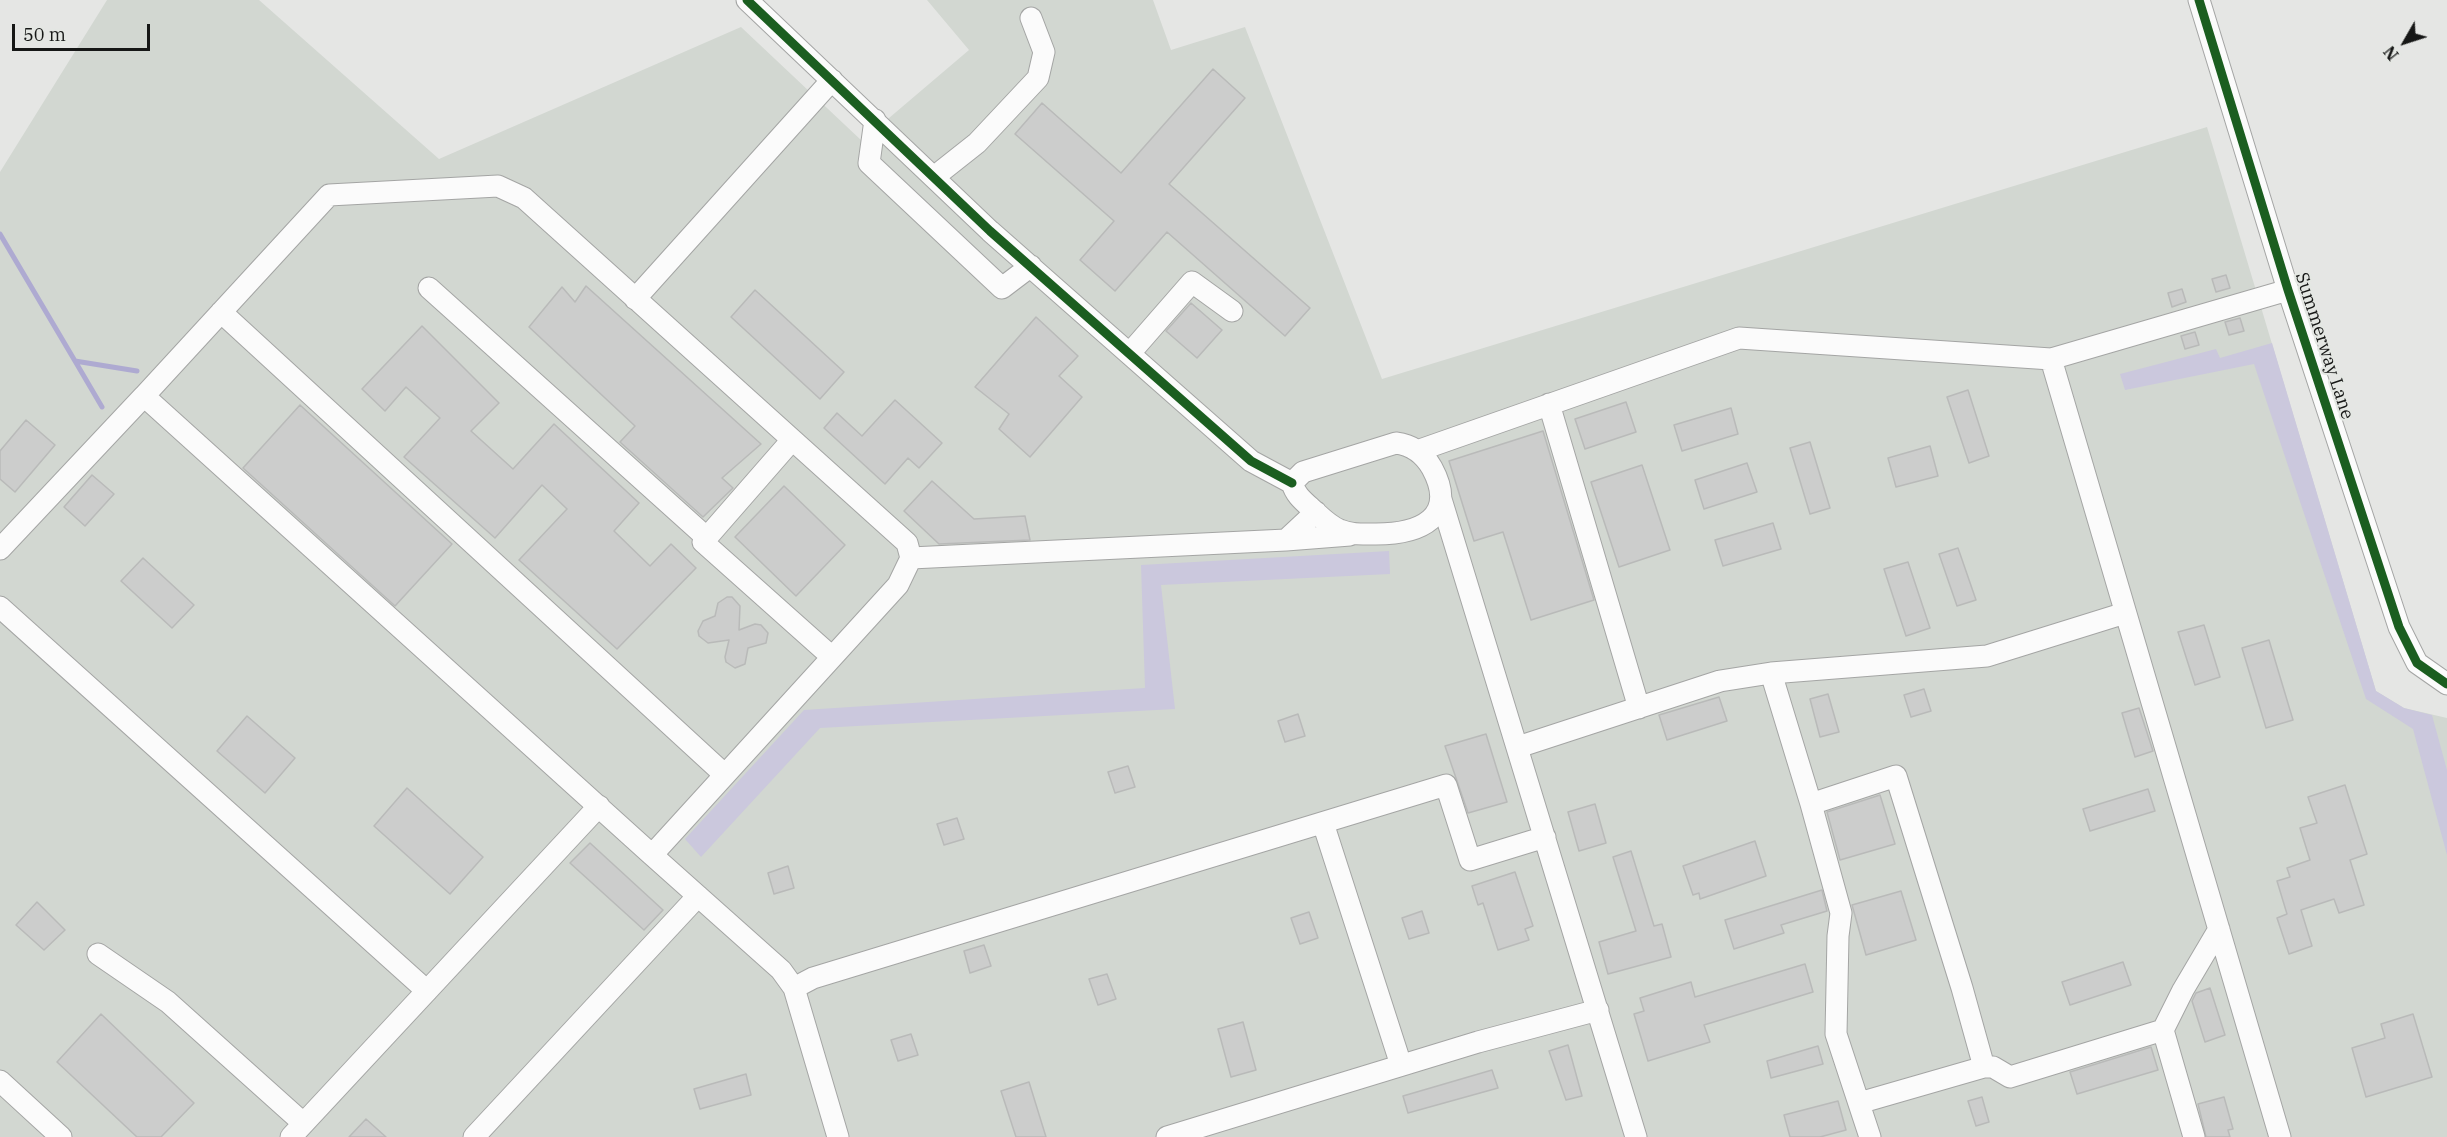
<!DOCTYPE html>
<style>
body{margin:0}
#map{position:relative;width:2447px;height:1137px;overflow:hidden;background:#e5e6e4;font-family:"IBM Plex Serif",serif}
canvas{display:block}
.north{position:absolute;left:2375px;top:12px;width:60px;height:60px;-webkit-text-stroke:4px #e4e7e3;paint-order:stroke;rotate:231deg;font-size:16px;font-weight:700;line-height:24px;text-align:center;color:#161716}
.north::after{content:'';display:block;margin:auto;width:21px;height:27px;background:#161716;clip-path:polygon(50% 0,100% 100%,50% 72%,0 100%)}
.scale{position:absolute;left:12px;top:24px;width:138px;height:27px;box-sizing:border-box;border:3px solid #161716;border-top:0;padding-left:8px;font-size:18px;line-height:21px;white-space:nowrap;color:#161716;-webkit-text-stroke:4px #e4e7e3;paint-order:stroke}
</style>
<div id="map">
<canvas width="2447" height="1137"></canvas>
<div class="north">N</div>
<div class="scale">50 m</div>
</div>
<script>
const ctx = document.querySelector('canvas').getContext('2d');
ctx.lineJoin = 'round';
function paint(path, color) { ctx.fillStyle = color; ctx.fill(path, 'evenodd'); }
function trace(path, color, width, dash) { ctx.strokeStyle = color; ctx.lineWidth = width; ctx.lineCap = dash ? 'butt' : 'round'; ctx.setLineDash(dash || []); ctx.stroke(path); }
function write(font, color, halo, rows, align = 'center') {
  ctx.font = font + ' "IBM Plex Serif",serif'; ctx.lineWidth = 4.5; ctx.setLineDash([]); ctx.textBaseline = 'middle'; ctx.strokeStyle = halo; ctx.fillStyle = color; for (const [text, x, y, turn = 0] of rows) {
    ctx.save(); ctx.translate(x, y); ctx.rotate((+turn || 0) * Math.PI / 180); ctx.textAlign = isNaN(turn) ? turn : align; if (halo) ctx.strokeText(text, 0, 0); ctx.fillText(text, 0, 0); ctx.restore();
  }
}
const built = new Path2D(`
 M107,0H259L439,159L741,27L862,141L969,50L927,0H1153L1171,50L1245,27L1382,379L2207,127L2376,691L2404,708L2447,718V1137H0V172Z`);
const green = new Path2D(`
 M2272,343L2376,691L2404,708L2432,715L2447,770V855L2413,729L2366,699L2254,364L2125,390L2120,374L2216,349L2220,358Z
 M1389,551L1390,574L1161,585L1175,709L820,728L701,857L685,839L804,710L1145,688L1141,565Z`);
const stream = new Path2D(`
 M0,234L75,361L137,371
 M75,361L102,407`);
const building = new Path2D(`
 M1213,69L1245,98L1169,184L1310,308L1285,336L1167,232L1115,291L1080,260L1114,221L1015,134L1042,103L1121,173Z
 M2226,275L2230,288L2216,292L2212,279Z
 M586,286L761,444L722,478L733,488L703,517L620,442L635,426L529,327L562,287L575,302Z
 M2182,289L2186,302L2172,307L2168,293Z
 M755,290L844,372L820,399L731,317Z
 M1191,303L1222,330L1197,358L1166,331Z
 M1036,317L1078,356L1059,376L1082,397L1030,457L999,429L1009,414L975,387Z
 M2240,318L2244,331L2229,335L2225,322Z
 M422,326L499,403L471,431L513,469L554,424L639,503L614,531L650,566L671,544L696,568L617,649L519,560L567,509L542,485L495,538L404,457L440,418L406,387L385,411L362,389Z
 M2195,332L2199,345L2185,349L2181,336Z
 M1968,390L1989,456L1969,463L1947,397Z
 M895,400L942,443L919,468L908,458L885,484L824,428L837,413L862,436Z
 M1626,402L1636,432L1585,449L1575,419Z
 M300,405L452,544L395,606L243,468Z
 M1731,408L1738,434L1682,451L1674,425Z
 M26,420L55,445L15,492L0,479V451Z
 M1543,431L1594,600L1531,620L1503,532L1474,541L1449,461Z
 M1810,442L1830,508L1810,514L1790,448Z
 M1930,446L1938,476L1896,487L1888,458Z
 M1747,463L1757,492L1704,509L1695,480Z
 M1642,465L1670,550L1619,567L1591,482Z
 M92,475L114,494L85,526L64,507Z
 M932,481L974,519L1025,516L1030,540L939,544L904,511Z
 M784,486L845,545L796,596L735,537Z
 M1773,523L1781,549L1723,566L1715,540Z
 M1958,548L1976,600L1957,606L1939,554Z
 M143,558L194,605L172,628L121,581Z
 M1908,562L1930,628L1906,636L1884,569Z
 M727,597H732L740,606L739,630L755,624L761,625L768,633L766,643L748,648L745,664L735,668L726,662L725,657L729,640L708,643L699,636L698,631L703,621L715,616L718,603Z
 M2204,625L2220,677L2195,685L2178,632Z
 M2269,640L2293,720L2266,728L2242,648Z
 M1924,689L1931,711L1911,717L1904,695Z
 M1828,694L1839,732L1820,737L1810,699Z
 M1719,697L1727,721L1667,740L1659,715Z
 M2139,708L2153,751L2135,757L2122,713Z
 M1298,714L1305,736L1285,742L1278,721Z
 M247,716L295,758L265,793L217,751Z
 M1486,734L1507,802L1468,813L1445,746Z
 M1128,766L1135,787L1115,793L1108,772Z
 M2345,785L2367,854L2350,860L2364,905L2339,913L2334,899L2301,910L2312,946L2289,954L2277,918L2287,914L2277,881L2290,877L2287,868L2310,860L2300,828L2317,823L2308,797Z
 M407,788L483,857L450,894L374,826Z
 M2148,789L2155,811L2090,831L2083,809Z
 M1880,795L1895,844L1840,860L1827,812Z
 M1595,804L1606,843L1579,851L1568,812Z
 M957,818L964,839L944,845L937,824Z
 M1755,841L1766,876L1700,899L1699,893L1693,895L1683,866Z
 M590,843L663,910L644,930L570,863Z
 M1631,851L1654,926L1662,924L1671,957L1608,974L1599,942L1636,931L1613,857Z
 M788,866L794,888L774,894L768,873Z
 M1515,872L1533,926L1525,929L1529,940L1498,950L1483,903L1478,905L1472,886Z
 M1822,890L1827,911L1781,925L1784,933L1734,949L1725,920Z
 M1901,891L1916,940L1866,955L1852,905Z
 M37,902L65,930L44,950L16,925Z
 M1422,911L1429,933L1409,939L1402,918Z
 M1309,912L1318,938L1300,944L1291,918Z
 M984,945L991,966L970,973L964,951Z
 M2123,962L2131,985L2070,1005L2062,982Z
 M1805,964L1813,992L1704,1025L1710,1042L1648,1061L1634,1014L1644,1011L1640,998L1691,982L1695,997Z
 M1107,974L1116,999L1098,1005L1089,979Z
 M2210,988L2225,1035L2205,1042L2192,1001L2196,993Z
 M101,1014L194,1103L161,1137H137L57,1062Z
 M2413,1014L2432,1077L2366,1097L2352,1048L2385,1038L2381,1024Z
 M1243,1022L1256,1070L1231,1077L1218,1029Z
 M911,1034L918,1055L898,1061L891,1040Z
 M1568,1045L1582,1096L1566,1100L1549,1051Z
 M1818,1046L1823,1064L1771,1078L1767,1061Z
 M2151,1047L2158,1070L2077,1094L2070,1072Z
 M1492,1070L1498,1088L1408,1113L1403,1096Z
 M746,1074L751,1095L700,1109L694,1089Z
 M1029,1082L1046,1137H1016L1001,1091Z
 M1982,1097L1989,1122L1976,1126L1968,1101Z
 M2224,1097L2233,1129L2228,1130L2230,1137H2206L2198,1104Z
 M1838,1101L1846,1130L1820,1137H1790L1784,1115Z
 M366,1119L386,1137H349Z`);
const minor = new Path2D(`
 M747,0L990,231L1251,461L1292,483
 M2199,0L2288,290L2399,627L2417,663L2447,684
 M875,120L869,163L1002,288L1031,266
 M934,177L977,143L1038,78L1044,52L1031,18
 M498,186L524,198L907,543L911,558L898,585L652,855L144,396L329,195Z
 M429,288L706,537
 M635,299L832,80
 M221,312L725,775
 M1130,353L1192,282L1232,311
 M2051,359L2280,1137
 M1549,404L1639,708
 M792,440L703,542L832,657
 M1396,443C1413,445 1424,454 1432,468C1459,518 1419,534 1376,534C1363,534 1352,535 1340,530C1329,526 1320,516 1311,508C1302,500 1295,494 1292,483L1303,472Z
 M1417,451L1739,338L2051,359L2288,290
 M1441,499L1636,1137
 M1316,512L1286,540L1350,535
 M0,549L144,396
 M911,558L1286,540
 M0,607L427,991
 M1771,673L1811,804L1896,776L1962,988L1984,1067H1993L2010,1077L2163,1030L2183,990L2219,929
 M1518,747L1720,681L1771,673L1987,656L2125,613
 M1811,804L1841,913L1838,936L1836,1034L1870,1137
 M1323,823L1401,1065
 M652,855L781,970L794,988L838,1137
 M98,954L168,1002L303,1123
 M794,988L813,978L1446,785L1470,860L1545,837
 M2163,1030L2194,1137
 M0,1081L61,1137
 M1859,1103L1984,1067
 M291,1137L599,806
 M474,1137L698,896
 M1167,1137L1478,1042L1598,1010`);
const cycleway = new Path2D(`
 M747,0L990,231L1251,461L1292,483
 M2199,0L2288,290L2399,627L2417,663L2447,684`);
const streetNames = [
 ["Summerway Lane",2324,346,72]
];
paint(built, '#d2d7d1');
paint(green, '#cbc8dd');
trace(stream, '#aeaad1', 5);
paint(building, '#cccdcc');
trace(building, '#b9bab9', 1.5);
trace(minor, '#a4a5a4', 23);
trace(minor, '#fbfbfb', 21);
trace(cycleway, '#1b5e20', 9);
write('18px', '#161716', '#e4e7e3', streetNames);
</script>
